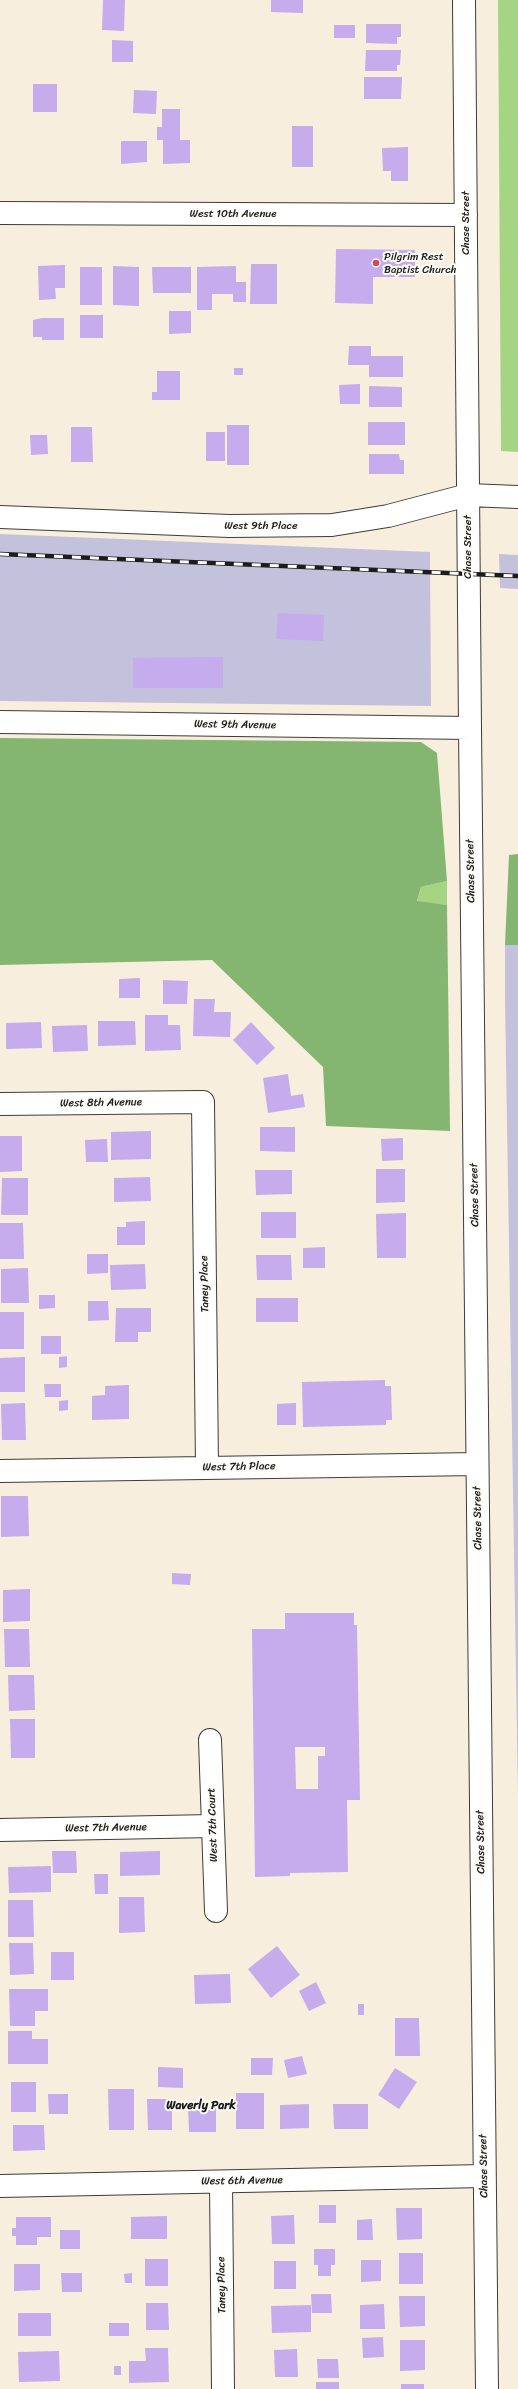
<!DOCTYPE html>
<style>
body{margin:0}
canvas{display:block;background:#f7eedd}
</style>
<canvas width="518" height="2389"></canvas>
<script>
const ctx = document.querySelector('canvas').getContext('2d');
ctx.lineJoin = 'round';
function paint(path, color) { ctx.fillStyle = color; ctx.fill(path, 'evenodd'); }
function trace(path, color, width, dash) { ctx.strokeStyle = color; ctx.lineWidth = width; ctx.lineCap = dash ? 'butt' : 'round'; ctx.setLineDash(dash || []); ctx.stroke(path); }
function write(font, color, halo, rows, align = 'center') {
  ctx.font = font + ' Sriracha,sans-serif'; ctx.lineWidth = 4; ctx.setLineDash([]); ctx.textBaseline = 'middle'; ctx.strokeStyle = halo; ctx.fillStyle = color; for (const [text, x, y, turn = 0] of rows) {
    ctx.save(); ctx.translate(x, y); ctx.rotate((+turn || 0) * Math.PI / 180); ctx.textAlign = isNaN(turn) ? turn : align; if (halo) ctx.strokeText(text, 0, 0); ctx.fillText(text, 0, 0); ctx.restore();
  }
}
const industrial = new Path2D(`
 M0,534L430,552L431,706L0,701Z
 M499,554L518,555V589L500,588Z
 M505,945H518V1798L505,999Z`);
const green = new Path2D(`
 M498,0H518V452L501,451Z
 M447,881V905L417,902L421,887Z`);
const forest = new Path2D(`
 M0,738L421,742L437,753L447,881L421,887L417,901L447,905L450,1131L326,1126L323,1067L212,960L0,965Z
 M518,854V945H505L509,855Z`);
const building = new Path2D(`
 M103,0H125L124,31L102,30Z
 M271,0H303V13L271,12Z
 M366,24H401V37H397V44L366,43Z
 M334,25H355V38H334Z
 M112,40L133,41V62H112Z
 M366,50H401L400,65H397V71H365Z
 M364,77H402L401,99H364Z
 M33,84H57V112H33Z
 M134,90L157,91L156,114L133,113Z
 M162,109H180V140H190V163L163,164V140H157V127H162Z
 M292,126H313V167H292Z
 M121,141H147V162L121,164Z
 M408,147V181H391V171H383L382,148Z
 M336,249L415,250V277H373V304L335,303Z
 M251,264H277V304H250Z
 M65,265V288H55L56,299L39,300L38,266Z
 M113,266L139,267V306L113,305Z
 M236,266V282H246V302H233V294H212V310H197V267Z
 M80,267H102V305H80Z
 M152,267H191V293H153Z
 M169,311H191V333L169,334Z
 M80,315H103V338H80Z
 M42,318H64V340H42V337H33V320Z
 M349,346H371V356H403V377H369V365H348Z
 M234,368H243V375H234Z
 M157,371H180V400H152V392H157Z
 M360,384V404H340L339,385Z
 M369,386L402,387V407H369Z
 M368,422H405V445H368Z
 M227,425H249V465H227Z
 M71,427H92L93,462H71Z
 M206,432H225V461H206Z
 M30,435H47L48,454L31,455Z
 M369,454H399L400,460H404V474H369Z
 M278,613L324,615L323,641L276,639Z
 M223,657V688H133V658Z
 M140,978V998H119V979Z
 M163,980L188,981L187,1004H163Z
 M194,999H215L214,1012H231L230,1037L193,1036Z
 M145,1015H168V1025H180L181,1050L145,1051Z
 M98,1021H135L136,1045L98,1046Z
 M41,1022L42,1048L6,1049V1023Z
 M251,1022L275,1048L257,1065L233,1040Z
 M87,1025L88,1051L53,1052L52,1026Z
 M288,1074L291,1096L303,1094L305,1107L268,1113L263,1078Z
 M260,1127H295V1152L260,1151Z
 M151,1131V1159L111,1160V1132Z
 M0,1136H22V1171L0,1172Z
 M403,1138V1160L382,1161L381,1139Z
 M107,1139L108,1162H86L85,1140Z
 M376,1169H405V1202L376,1203Z
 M255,1170H292V1194L256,1195Z
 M150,1177L151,1201L114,1202V1178Z
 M2,1178H28V1215H1Z
 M261,1212H296V1238H261Z
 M406,1213V1258H377L376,1214Z
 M145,1221V1245H117V1227H126V1222Z
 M0,1223H23L24,1259H0Z
 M325,1247V1268H303V1248Z
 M87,1254H108V1273L87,1274Z
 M256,1255H291L292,1280H257Z
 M145,1264L146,1289L111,1290L110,1265Z
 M28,1268L29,1303H1V1269Z
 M39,1295H55V1308L39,1309Z
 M256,1298H298V1322H256Z
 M88,1301H108L109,1320L88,1321Z
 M116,1308H151V1332H138V1342H115Z
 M0,1312H24V1349H0Z
 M41,1336H61V1354H41Z
 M67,1356V1367L59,1368V1357Z
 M25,1357V1392H0V1358Z
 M385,1380V1386H391L392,1420H386V1425L303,1427L302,1382Z
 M44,1384H61V1397H45Z
 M129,1385V1419L92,1420V1396L105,1395V1386Z
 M68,1400V1410L59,1411V1401Z
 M25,1403L26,1440H2L1,1404Z
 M296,1403V1425H277V1404Z
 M1,1496H28L29,1536L1,1537Z
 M172,1573L191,1574L190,1585L172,1584Z
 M30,1589V1621L3,1622V1590Z
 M285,1613H354V1625H357L360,1800H347L348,1872L290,1873V1876L255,1877L252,1629H285ZM295,1747H325V1756H318V1789H296Z
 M4,1629H29L30,1667H5Z
 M8,1675H34L35,1710L9,1711Z
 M10,1719H35V1758H11Z
 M52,1851H76L77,1873H53Z
 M160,1851V1875L120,1876V1852Z
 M51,1866V1892L9,1893L8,1867Z
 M94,1874H108V1894H95Z
 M119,1897H144L145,1932L119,1933Z
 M8,1900H33L34,1937H8Z
 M9,1943H33L34,1974L10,1975Z
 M277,1946L300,1975L271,1998L248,1969Z
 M51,1952H74V1980H51Z
 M230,1974L231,2003L195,2004L194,1975Z
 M316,1982L326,2003L309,2011L299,1991Z
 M9,1989H48V2011H35V2026H10Z
 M358,2004H364V2015H358Z
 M395,2018H419L420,2056H395Z
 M8,2031H32V2039H48V2064H8Z
 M302,2056L307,2074L288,2078L284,2060Z
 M251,2058H273L272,2075H251Z
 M158,2067L183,2068V2088L158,2087Z
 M395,2068L417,2082L399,2109L378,2095Z
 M11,2082H36V2112H11Z
 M108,2089H134V2130H109Z
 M236,2093H264V2129H236Z
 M48,2094H68V2114H49Z
 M147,2099H172V2130H148Z
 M309,2104V2128L280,2129V2105Z
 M333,2104H368V2129H334Z
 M216,2105V2132H189L188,2106Z
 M13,2125H44L45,2150L13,2151Z
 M319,2205H336V2223H319Z
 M396,2208H422V2239L397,2240Z
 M294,2215L295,2244H272L271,2216Z
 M167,2216V2239H131V2217Z
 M16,2217H51V2237H37V2245H16V2236H12V2228H16Z
 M372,2219L373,2240H357V2220Z
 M60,2230H80V2249H60Z
 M314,2249H335V2265H331V2276H318V2265H314Z
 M399,2253H423V2284H399Z
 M145,2259H168V2286H145Z
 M361,2260H381V2281L361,2282Z
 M274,2261H296V2289H274Z
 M14,2264H40V2290L14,2291Z
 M61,2273H82V2292H62Z
 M132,2273V2283H125L124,2274Z
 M311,2294H331L332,2313H312Z
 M399,2296H425V2326L400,2327Z
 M146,2303H168L169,2330H146Z
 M384,2304L385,2329H360V2305Z
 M311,2305V2332L272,2333L271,2306Z
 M18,2313H51V2336H18Z
 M109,2323H129V2336H109Z
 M383,2337L384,2357L363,2358L362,2338Z
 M400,2340H425V2370L400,2371Z
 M145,2348H168L169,2382L129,2383V2361H146Z
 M297,2349L298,2377H275L274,2350Z
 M59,2351L60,2381L19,2382L18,2352Z
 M317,2359H338L339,2378H318Z
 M114,2366H121V2375H114Z
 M316,2382H339V2389H316Z
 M401,2384H424V2389H401Z`);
const minor = new Path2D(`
 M464,0L470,728L487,2389
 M0,213L466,215
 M0,517L229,526L332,525L388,516L468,495L518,497
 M0,722L470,728
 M0,1104L203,1102L207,1467
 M0,1471L477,1464
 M210,1740L216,1911
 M0,1830L213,1826
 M221,2182L223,2389
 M0,2186L484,2176`);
const rail = new Path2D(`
 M0,554L518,576`);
const markers = [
 [376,263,4,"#d1495b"]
];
const streetNames = [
 ["West 10th Avenue",233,214],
 ["Chase Street",466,223,-90],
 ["West 9th Place",261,526],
 ["Chase Street",468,547,-90],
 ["West 9th Avenue",235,725,1],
 ["Chase Street",471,871,-91],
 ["West 8th Avenue",101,1103,-1],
 ["Chase Street",475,1195,-91],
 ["Taney Place",205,1284,-91],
 ["West 7th Place",239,1467,-1],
 ["Chase Street",478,1518,-91],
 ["West 7th Court",213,1825,-92],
 ["West 7th Avenue",106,1828,-1],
 ["Chase Street",481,1842,-91],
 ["Chase Street",484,2166,-91],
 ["West 6th Avenue",242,2181,-1],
 ["Taney Place",222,2285,-91]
];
const poiNames = [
 ["Pilgrim Rest",384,257],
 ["Baptist Church",384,270]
];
const neighbourhoodNames = [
 ["Waverly Park",201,2106]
];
paint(industrial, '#c3c1db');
paint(green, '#a5d583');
paint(forest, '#84b671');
paint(building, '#c5acec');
trace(minor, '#3d3c39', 24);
trace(minor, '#fff', 22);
trace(rail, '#1c1c1c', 4.5);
trace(rail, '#fdfcf7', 3, [9]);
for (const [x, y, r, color] of markers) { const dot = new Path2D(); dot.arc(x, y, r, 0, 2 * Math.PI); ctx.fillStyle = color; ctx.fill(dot); trace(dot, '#fdfcf7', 1.5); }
write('11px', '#1c1c1c', '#fdfcf7', streetNames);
write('11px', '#1c1c1c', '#fdfcf7', poiNames, 'left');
write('bold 12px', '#1c1c1c', '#fdfcf7', neighbourhoodNames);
</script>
